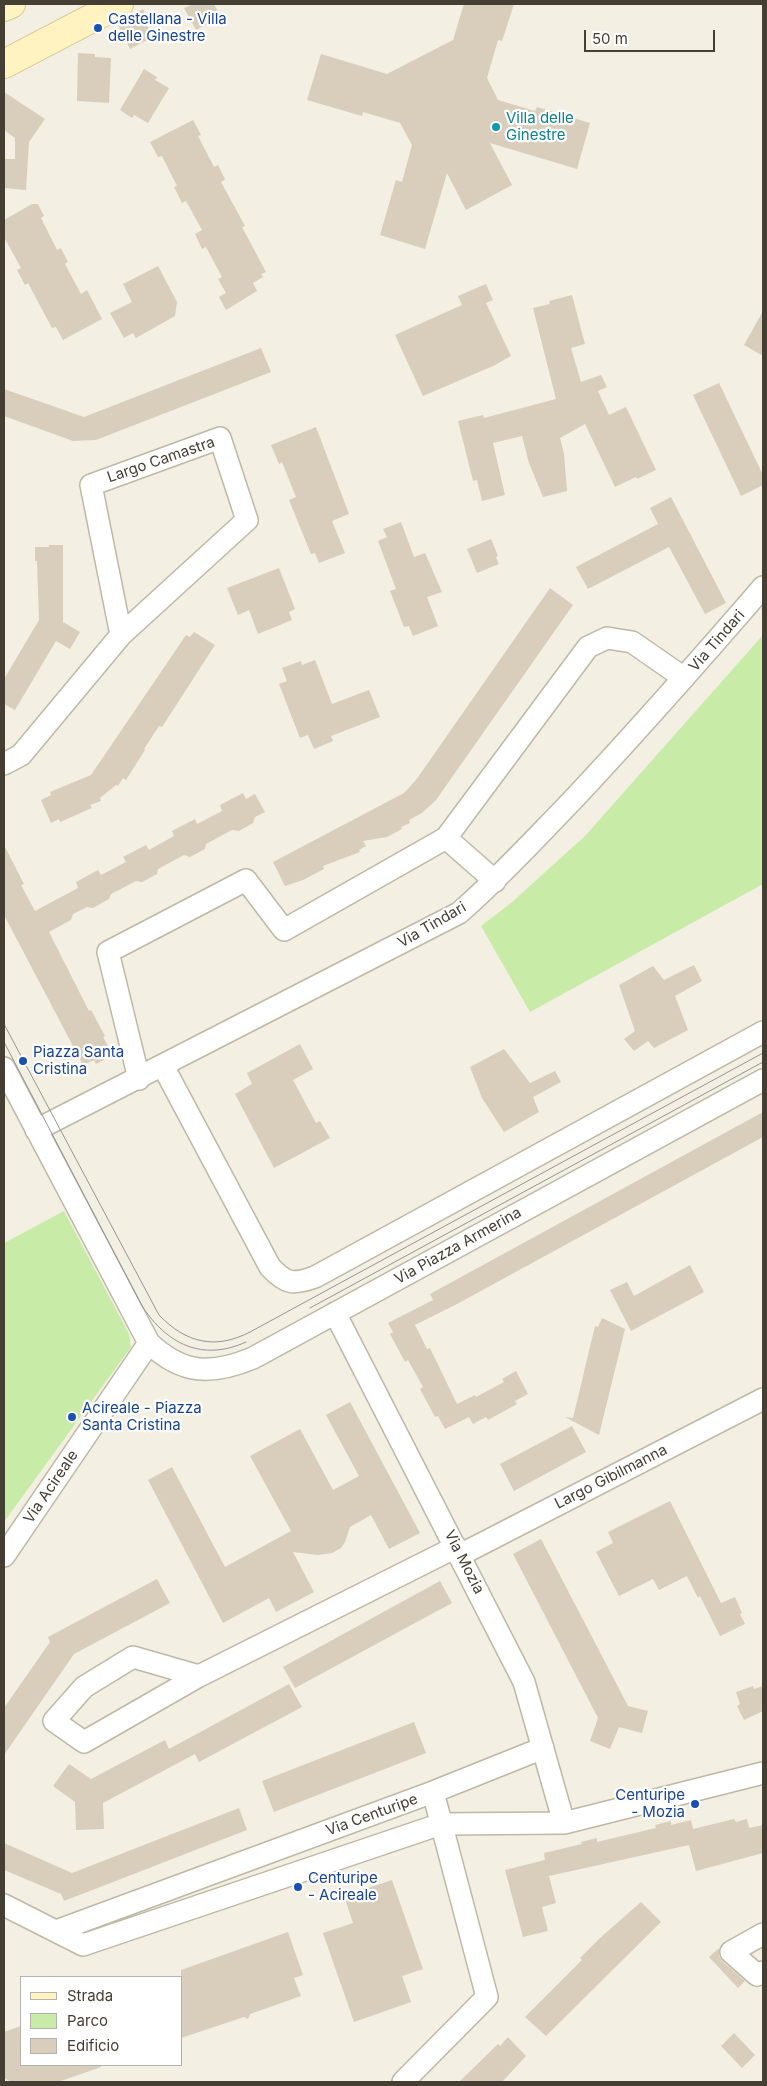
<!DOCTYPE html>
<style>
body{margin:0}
#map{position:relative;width:767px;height:2086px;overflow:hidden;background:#f3efe3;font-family:Inter,sans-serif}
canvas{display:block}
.frame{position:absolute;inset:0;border:5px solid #453f33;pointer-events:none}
.legend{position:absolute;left:20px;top:1976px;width:162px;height:90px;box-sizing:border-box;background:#fff;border:1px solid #b5b2ad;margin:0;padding:6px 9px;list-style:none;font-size:15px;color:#453f33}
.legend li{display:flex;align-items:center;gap:10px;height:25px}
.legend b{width:25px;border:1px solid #b5b2ad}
.scale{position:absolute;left:584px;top:30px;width:131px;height:22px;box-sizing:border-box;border:2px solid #453f33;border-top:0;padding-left:6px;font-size:15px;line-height:18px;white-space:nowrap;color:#453f33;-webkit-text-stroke:4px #fff;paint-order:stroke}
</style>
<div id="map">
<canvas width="767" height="2086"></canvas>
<div class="frame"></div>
<ul class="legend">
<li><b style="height:6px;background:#fff4c1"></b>Strada</li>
<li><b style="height:14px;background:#c9eba8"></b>Parco</li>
<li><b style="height:14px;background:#d8cebb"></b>Edificio</li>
</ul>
<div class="scale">50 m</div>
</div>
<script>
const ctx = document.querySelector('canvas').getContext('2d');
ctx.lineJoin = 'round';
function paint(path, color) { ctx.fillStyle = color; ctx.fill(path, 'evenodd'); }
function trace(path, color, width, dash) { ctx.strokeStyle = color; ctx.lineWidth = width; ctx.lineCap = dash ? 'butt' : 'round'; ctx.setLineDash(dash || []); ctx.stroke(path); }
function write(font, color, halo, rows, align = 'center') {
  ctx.font = font + ' Inter,sans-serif'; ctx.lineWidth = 4.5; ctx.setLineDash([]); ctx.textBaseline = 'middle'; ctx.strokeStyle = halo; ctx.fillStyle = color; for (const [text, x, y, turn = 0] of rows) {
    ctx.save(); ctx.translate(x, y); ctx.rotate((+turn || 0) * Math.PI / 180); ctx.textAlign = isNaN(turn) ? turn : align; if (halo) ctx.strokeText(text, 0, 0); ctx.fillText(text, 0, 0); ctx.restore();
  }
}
const green = new Path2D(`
 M763,635V884L530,1012L481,926L511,903L585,836Z
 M64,1211L129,1334L131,1347L4,1522V1243Z`);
const building = new Path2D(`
 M193,4H214L221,17L196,30L184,8Z
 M464,4H514L502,41L498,40L487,78L498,100L535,111L537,107L590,123L577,169L490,143L512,185L466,210L447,173L425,249L380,235L396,180L402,182L412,145L400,123L363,112L362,116L307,100L321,54L387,74L453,40Z
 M143,9L150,22L146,23L153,37L130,49L117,23Z
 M78,53L95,54V57L111,58L109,103L77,101Z
 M144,69L157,77L155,80L169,88L148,123L134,115L132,118L120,110Z
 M4,92L45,119L29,142L26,190L4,188V159H15V138L4,130Z
 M193,120L201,135L198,136L214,167L218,165L225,179L221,182L245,226L242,227L266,272L261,274L263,277L253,283L257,291L226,310L219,297L226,293L218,279L222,277L206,247L202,249L195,234L202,230L186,201L182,203L174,187L177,186L162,156L158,157L150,142Z
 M32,204H38L44,216L41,218L57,250L61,248L68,262L65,264L81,294L87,290L102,319L63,340L56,327L52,328L28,283L25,285L17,270L21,268L4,237V220Z
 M158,266L177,302L175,316L136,338L133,333L124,338L110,313L132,302L123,284Z
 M486,284L493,300L486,303L511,356L493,366L423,396L395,335L462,305L458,296Z
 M572,295L585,344L571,348L581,382L601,375L607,387L598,391L609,415L626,407L656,470L637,479L636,477L615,487L585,424L560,438L564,454L567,491L543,497L529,463L522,436L493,443L505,495L482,501L477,480L473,481L458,421L483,415L484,418L556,399L533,308L550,304L549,301Z
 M763,311V356L744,345Z
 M261,348L271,372L96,440L73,441L4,416V389L84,417Z
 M719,383L763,475V485L741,496L693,395Z
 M316,427L349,514L332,521L345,553L319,563L315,553L311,554L289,500L296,497L282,462L279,464L271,445Z
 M671,497L726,603L705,614L669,547L588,589L576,567L658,524L650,508Z
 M401,522L414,557L425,553L442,592L427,597L438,626L413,636L409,626L404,627L390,591L396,589L378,541L387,537L383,529Z
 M491,539L498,556L496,557L499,564L477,573L467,549Z
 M49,545H63V622L80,632L70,649L56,641L15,710L4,704V679L39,620L37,561H35V547H49Z
 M279,568L295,609L289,612L292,620L258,634L249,610L238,615L227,588Z
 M550,588L573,605L436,800L422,813L409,820L410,823L401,827L402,829L387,837L363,841L366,846L359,850L360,852L323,866L324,869L303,880L285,886L273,862L404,793L416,780Z
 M194,632L215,645L162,727L159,726L144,749L145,750L126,780L123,778L118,786L116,785L100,798L101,801L90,805L92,808L60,822L59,819L51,823L41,800L51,795L50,792L91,775L186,635L190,637Z
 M315,660L332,704L369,690L380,717L331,736L333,741L314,749L308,735L300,738L279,684L287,681L282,668L301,661L302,665Z
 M243,793L246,799L255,794L265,812L255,817L253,823L239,831L232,830L206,844L205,849L190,857L184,855L158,869L157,874L142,882L136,881L111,894L109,899L93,908L87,907L73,914L71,920L49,932L89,1011L91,1010L105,1036L103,1037L113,1055L96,1064L94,1060L83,1065L4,915V845L24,884L21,885L35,911L78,888L76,882L98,870L101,875L126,862L123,857L146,845L149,850L174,836L172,831L195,819L197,824L222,811L220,805Z
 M694,965L702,981L675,996L688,1030L654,1048L648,1041L634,1051L624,1039L635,1031L619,985L653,966L664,980Z
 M300,1044L313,1069L293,1080L316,1123L320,1121L330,1138L274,1168L235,1094L252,1084L247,1073Z
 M504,1049L530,1083L555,1071L561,1082L533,1097L539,1112L504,1132L482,1098L470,1067Z
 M763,1112V1137L457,1304L415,1325L427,1349L430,1348L457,1404L475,1395L476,1397L504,1382L502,1379L516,1371L528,1394L515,1401L517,1404L488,1420L486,1417L473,1424L469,1417L445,1429L438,1416L435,1417L420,1389L423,1387L408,1360L405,1362L390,1334L393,1332L388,1323L433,1300L430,1294Z
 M690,1265L704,1292L631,1331L610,1290L627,1282L634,1296Z
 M602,1318L625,1329L599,1435L565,1417L573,1418L595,1326L598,1327Z
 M350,1402L420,1533L389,1549L371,1515L350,1527L345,1542L341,1548L332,1553L318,1555L293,1552L314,1592L276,1612L269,1598L223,1623L148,1480L172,1467L225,1567L291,1531L250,1456L300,1429L333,1490L359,1476L326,1415Z
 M572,1426L586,1452L514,1491L500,1464Z
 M670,1501L721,1603L735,1597L742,1613L740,1614L745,1624L720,1636L700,1596L698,1598L687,1576L659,1590L653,1579L619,1596L596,1552L613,1543L608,1532Z
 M541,1539L628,1706L648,1711L642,1733L619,1727L610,1749L590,1741L598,1718L513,1554Z
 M157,1579L170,1603L74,1654L4,1755V1708L50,1642L48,1637Z
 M440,1581L452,1603L295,1688L283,1667Z
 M289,1684L302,1707L199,1762L195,1754L103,1803L104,1829L76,1830L75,1802L53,1786L69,1764L91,1779L165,1740L169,1749Z
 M753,1686L754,1689L763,1686V1711L744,1720L737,1706L740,1704L736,1692Z
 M414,1722L426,1753L274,1812L262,1781Z
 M239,1808L247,1830L64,1901L61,1894L4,1870V1843L72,1873Z
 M734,1819L736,1822L747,1819L749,1828L763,1825V1853L696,1871L689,1845L549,1876L556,1903L542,1907L548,1931L523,1937L505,1870L545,1860L544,1853L582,1844L581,1842L597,1838V1842L656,1828L655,1825L671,1821V1825L691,1820L693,1829Z
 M392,1880L423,1969L402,1976L411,2002L354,2022L323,1933L353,1923L344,1896Z
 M641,1902L661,1922L546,2036L525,2017L582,1960L580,1958L600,1938Z
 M288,1932L303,1975L294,1978L301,1996L250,2014L248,2019L244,2017L181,2038V1970Z
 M719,1948V1956L722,1961L745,1981L738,1988L709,1957Z
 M21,2026V2065H101V2067L58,2082H11L4,2078V2032Z
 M734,2033L755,2055L742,2068L721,2046Z
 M508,2037L526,2056L502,2082H459L498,2044L500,2046Z`);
const street = new Path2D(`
 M4,764L21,755L121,635L247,520L220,438L91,485L121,635
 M446,838L495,881
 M163,1066L270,1267C286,1284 293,1285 315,1277L763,1032
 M4,1068L149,1343C183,1375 212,1375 253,1358L763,1080
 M139,1079L108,952L246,880L284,930L446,838L588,647L607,638L632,642L684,678
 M36,1130L459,913C497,880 531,843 566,807C634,735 699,661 763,587
 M335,1313L524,1682L564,1823
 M460,1555L763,1399
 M4,1556L149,1343
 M199,1676L84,1742L54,1721L84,1687L133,1657L199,1676L456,1547
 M433,1792L543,1748
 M4,1905L83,1945L441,1824L564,1823L763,1773
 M56,1931L433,1792L487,1997L403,2082
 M763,1934L731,1952L757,1975L763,1972`);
const secondary = new Path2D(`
 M4,7L11,4
 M4,64L119,4`);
const tram = new Path2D(`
 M4,1024L159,1315C186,1343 215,1350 250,1332L763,1053
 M4,1042L142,1306C167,1344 202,1362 246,1342
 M310,1308L763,1062`);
const markers = [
 [98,28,5,"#1a4fb4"],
 [496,127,5,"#0f9aa8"],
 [23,1061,5,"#1a4fb4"],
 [72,1417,5,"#1a4fb4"],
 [695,1804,5,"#1a4fb4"],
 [298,1887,5,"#1a4fb4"]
];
const transitNames = [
 ["Castellana - Villa",108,19],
 ["delle Ginestre",108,36],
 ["Piazza Santa",33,1052],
 ["Cristina",33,1069],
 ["Acireale - Piazza",82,1408],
 ["Santa Cristina",82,1425],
 ["Centuripe",685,1795,"right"],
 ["- Mozia",685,1812,"right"],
 ["Centuripe",308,1878],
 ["- Acireale",308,1895]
];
const cultureNames = [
 ["Villa delle",506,118],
 ["Ginestre",506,135]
];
const streetNames = [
 ["Largo Camastra",161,460,-19],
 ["Via Tindari",717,641,-49],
 ["Via Tindari",432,925,-30],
 ["Via Piazza Armerina",458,1246,-29],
 ["Largo Gibilmanna",611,1477,-27],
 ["Via Acireale",51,1487,-56],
 ["Via Mozia",464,1562,63],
 ["Via Centuripe",372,1815,-20]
];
paint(green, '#c9eba8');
paint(building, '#d8cebb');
trace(street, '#bfb8a5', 24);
trace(secondary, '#d6c88f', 30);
trace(street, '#fff', 21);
trace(secondary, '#fff4c1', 28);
trace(tram, '#949494', 1);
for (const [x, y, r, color] of markers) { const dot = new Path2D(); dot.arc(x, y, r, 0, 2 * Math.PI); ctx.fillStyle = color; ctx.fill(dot); trace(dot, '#fff', 2); }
write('15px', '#164399', '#fff', transitNames, 'left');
write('15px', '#0d838f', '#fff', cultureNames, 'left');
write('15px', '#453f33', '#fff', streetNames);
</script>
